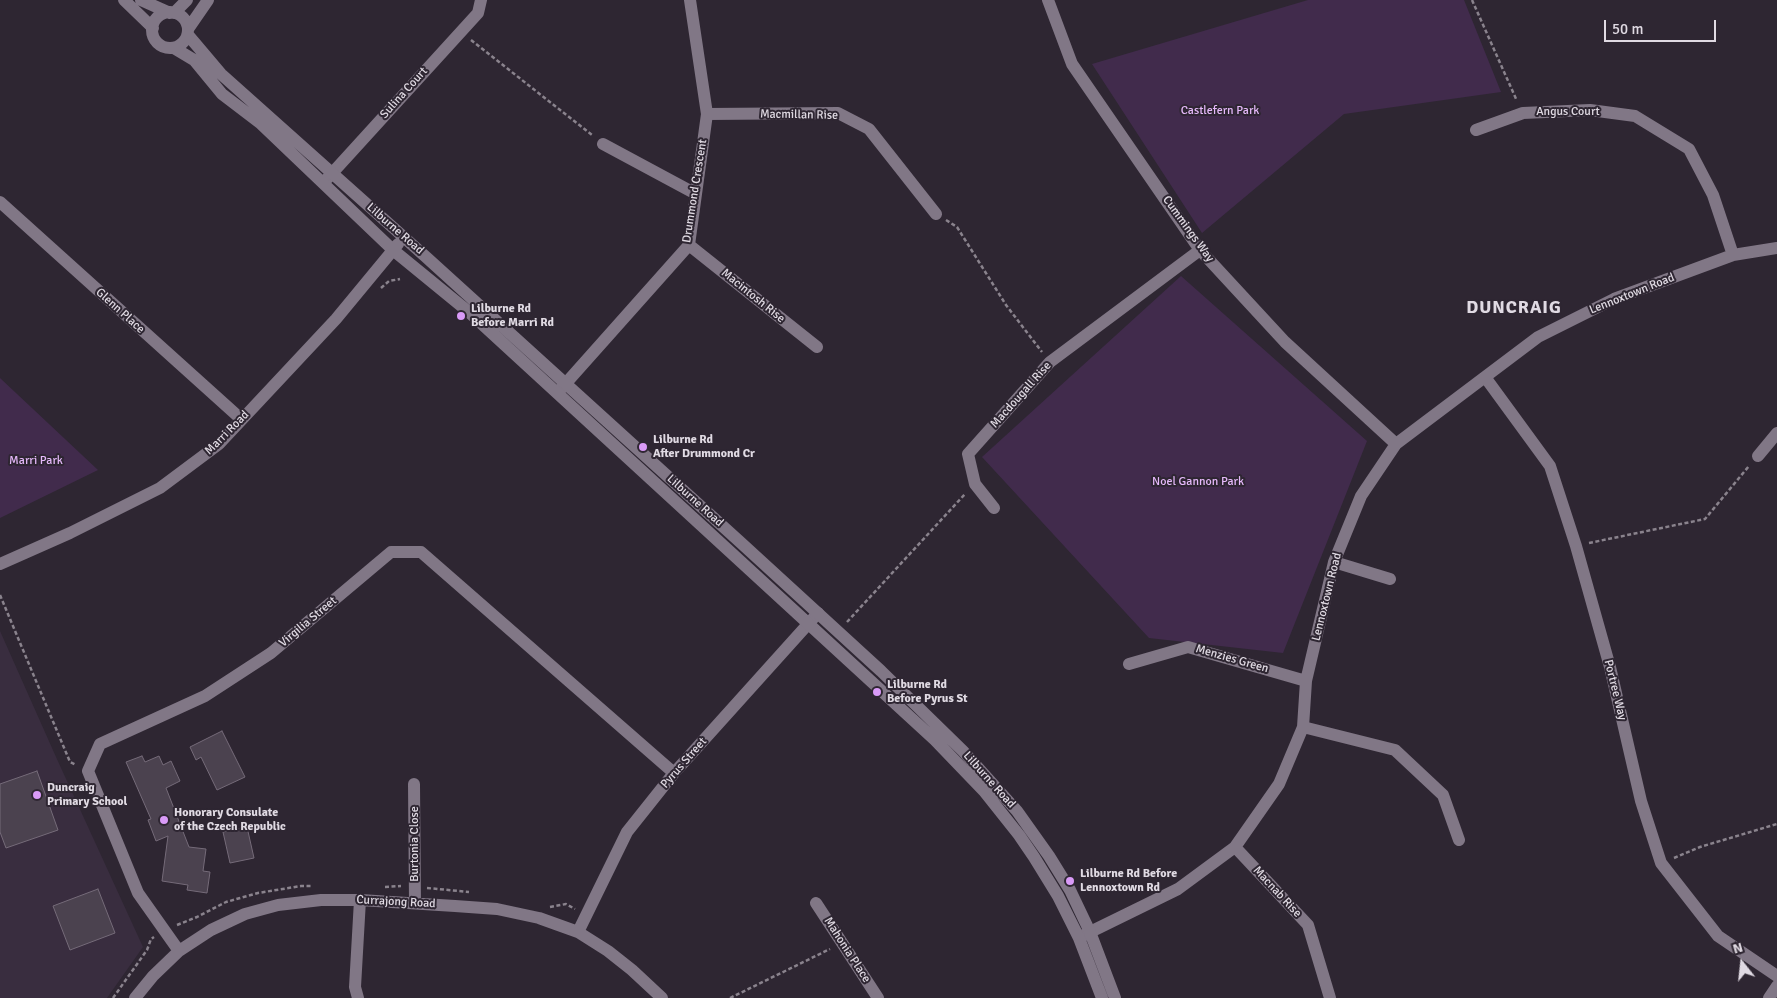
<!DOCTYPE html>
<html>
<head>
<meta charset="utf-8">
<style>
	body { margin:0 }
	#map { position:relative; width:1777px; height:998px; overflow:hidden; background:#2e2632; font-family:Signika,sans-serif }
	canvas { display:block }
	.north { position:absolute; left:1717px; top:938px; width:50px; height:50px; -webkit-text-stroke:4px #2e2632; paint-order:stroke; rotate:344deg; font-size:14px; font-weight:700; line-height:20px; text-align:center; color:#e0dae3 }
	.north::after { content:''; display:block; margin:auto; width:18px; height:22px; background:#e0dae3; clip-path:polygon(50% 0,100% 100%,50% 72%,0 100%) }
	.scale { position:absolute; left:1604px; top:20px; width:112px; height:22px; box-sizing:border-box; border:2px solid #e0dae3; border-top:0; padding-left:6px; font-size:15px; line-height:18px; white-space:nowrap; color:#e0dae3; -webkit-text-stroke:4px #2e2632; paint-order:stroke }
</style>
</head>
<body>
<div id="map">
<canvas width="1777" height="998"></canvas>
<div class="north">N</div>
<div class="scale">50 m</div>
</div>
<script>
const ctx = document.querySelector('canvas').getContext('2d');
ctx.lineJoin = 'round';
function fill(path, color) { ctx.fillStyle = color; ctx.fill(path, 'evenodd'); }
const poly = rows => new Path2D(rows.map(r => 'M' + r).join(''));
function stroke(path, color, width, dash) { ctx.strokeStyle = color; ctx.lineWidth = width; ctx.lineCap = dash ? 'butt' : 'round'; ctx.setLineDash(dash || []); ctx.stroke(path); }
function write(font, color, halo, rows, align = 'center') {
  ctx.font = font + ' Signika,sans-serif'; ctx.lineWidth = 4; ctx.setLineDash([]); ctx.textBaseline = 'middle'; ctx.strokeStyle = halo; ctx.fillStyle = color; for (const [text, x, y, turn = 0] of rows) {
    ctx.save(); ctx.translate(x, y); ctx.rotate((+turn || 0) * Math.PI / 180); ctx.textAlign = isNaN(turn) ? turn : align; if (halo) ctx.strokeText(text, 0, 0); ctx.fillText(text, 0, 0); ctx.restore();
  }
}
fill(poly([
	[0,631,56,757,143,947,107,998,0,998]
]), '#392d3f');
fill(poly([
	[1308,0,1464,0,1501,92,1344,114,1202,233,1092,64],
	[1181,276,1367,441,1283,653,1149,638,982,457],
	[0,378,98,470,0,518]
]), '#412b4c');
const building = poly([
	[222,731,245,777,217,790,201,757,196,760,190,747,222,731],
	[142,756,145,762,159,756,163,765,171,761,180,781,166,788,189,847,206,849,203,871,210,872,207,893,187,890,188,885,162,881,168,836,156,841,148,820,151,819,126,762,142,756],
	[37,771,58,830,6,848,0,832,0,784,37,771],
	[247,827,254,858,230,863,223,832,247,827],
	[98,889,115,933,70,950,53,906,98,889]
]);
fill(building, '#4b424f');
stroke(building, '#756b79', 1);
stroke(poly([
	[1472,0,1517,101],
	[471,40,592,135],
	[946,220,957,227,1006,305,1042,352],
	[381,288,389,281,400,279],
	[1589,543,1705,519,1749,466],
	[0,595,70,762,76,765],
	[847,622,965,494],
	[1674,858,1700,847,1777,824],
	[385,887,401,886],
	[427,888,469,892],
	[550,907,566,904,575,909],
	[177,925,197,917,226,902,258,893,301,886,312,886],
	[113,998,147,950,151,939,154,937],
	[730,998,830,949]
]), '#8a838d', 2.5, [4, 2.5]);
stroke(poly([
	[1048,0,1072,64,1200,250,1285,342,1396,444],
	[707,114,838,113,869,129,936,214],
	[1476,130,1523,113,1590,110,1635,116,1689,149,1713,195,1733,255],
	[603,144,696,194],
	[325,181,478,13,481,0],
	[0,202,241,419],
	[689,245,817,347],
	[1485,377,1550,466,1576,546,1610,667,1641,801,1661,863,1718,936,1777,976],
	[559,391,689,245,707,114,690,0],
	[1758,456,1777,433],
	[994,508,975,484,968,454,1050,362,1200,250],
	[1334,562,1390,579],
	[1129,664,1188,647,1306,681],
	[1303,727,1395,750,1443,795,1459,840],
	[414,784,415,903],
	[1235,847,1308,925,1330,998],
	[816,903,878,998],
	[578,932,627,832,674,773,818,613],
	[1080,937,1178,889,1235,847,1279,784,1303,727,1306,681,1334,562,1361,496,1396,444,1538,337,1614,299,1733,255,1777,248],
	[179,951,138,893,88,771,100,744,205,696,271,653,391,552,421,552,674,773],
	[135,998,153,976,179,951,211,930,245,914,278,905,321,900,360,900,455,906,497,909,539,918,578,932,608,951,632,970,662,998],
	[358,998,355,987,360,900],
	[1769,998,1777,986]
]), '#817786', 12);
stroke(poly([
	[124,0,153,28],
	[141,0,170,13],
	'152 30a18 18 0 1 1 36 0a18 18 0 1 1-36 0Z',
	[174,13,187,0],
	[188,29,208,0],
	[188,35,221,74,426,257,739,541,881,671,963,751,1017,811,1049,856,1070,890,1090,932,1115,998],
	[174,48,194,60,222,94,260,123,393,250,470,313,935,740,984,791,1019,835,1034,857,1058,896,1079,938,1102,998],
	[0,564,70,533,160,488,219,444,336,319,398,244]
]), '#817786', 12);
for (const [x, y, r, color] of [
	[461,316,5,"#d99af7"],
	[643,447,5,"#d99af7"],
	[877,692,5,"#d99af7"],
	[37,795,5,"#d99af7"],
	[164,820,5,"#d99af7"],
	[1070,881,5,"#d99af7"]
]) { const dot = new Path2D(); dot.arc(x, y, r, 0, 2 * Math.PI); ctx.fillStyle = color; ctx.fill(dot); stroke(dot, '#2e2632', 2); }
write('12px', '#e0dae3', '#2e2632', [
	["Sulina Court",404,93,-48],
	["Angus Court",1568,112],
	["Macmillan Rise",799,115,1],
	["Drummond Crescent",695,191,-81],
	["Lilburne Road",395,229,41],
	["Cummings Way",1188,229,54],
	["Lennoxtown Road",1632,294,-22],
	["Macintosh Rise",753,296,39],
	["Glenn Place",120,311,42],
	["Macdougall Rise",1021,395,-48],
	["Marri Road",227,433,-45],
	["Lilburne Road",695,501,42],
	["Lennoxtown Road",1327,597,-76],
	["Virgilia Street",308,622,-40],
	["Menzies Green",1232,659,16],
	["Portree Way",1615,690,76],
	["Pyrus Street",684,763,-49],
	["Lilburne Road",989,780,48],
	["Burtonia Close",415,844,-90],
	["Macnab Rise",1277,892,47],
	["Currajong Road",396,902,3],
	["Mahonia Place",847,950,57]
]);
write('12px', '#e6b9fb', '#2e2632', [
	["Castlefern Park",1220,111],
	["Marri Park",36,461],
	["Noel Gannon Park",1198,482]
]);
write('bold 12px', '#e0dae3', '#2e2632', [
	["Lilburne Rd",471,309],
	["Before Marri Rd",471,323],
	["Lilburne Rd",653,440],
	["After Drummond Cr",653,454],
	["Lilburne Rd",887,685],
	["Before Pyrus St",887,699],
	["Duncraig",47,788],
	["Primary School",47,802],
	["Honorary Consulate",174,813],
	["of the Czech Republic",174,827],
	["Lilburne Rd Before",1080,874],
	["Lennoxtown Rd",1080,888]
], 'left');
ctx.letterSpacing = '1px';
write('bold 18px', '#e0dae3', '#2e2632', [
	["DUNCRAIG",1514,308]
]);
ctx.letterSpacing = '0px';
</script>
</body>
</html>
